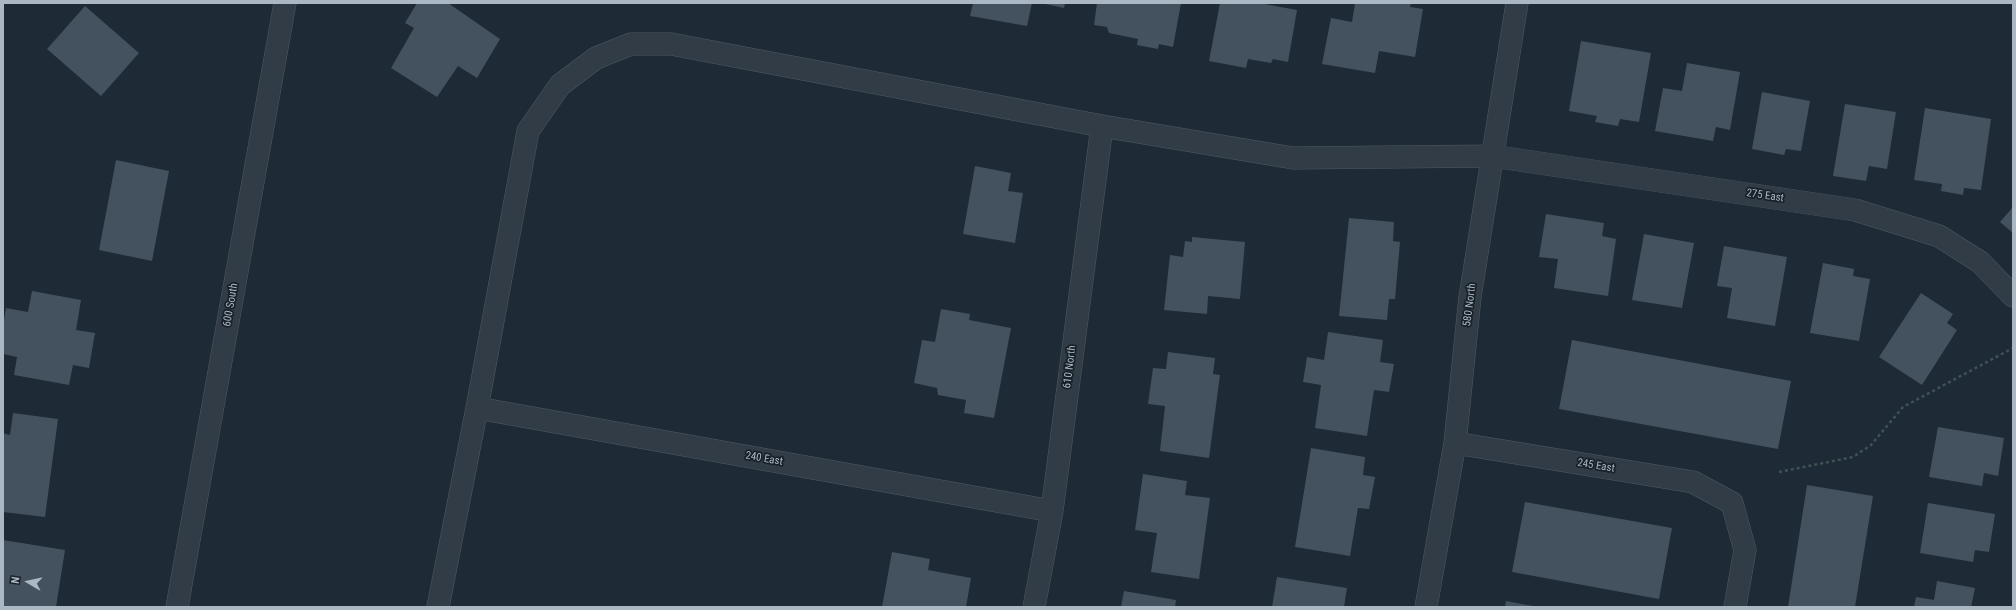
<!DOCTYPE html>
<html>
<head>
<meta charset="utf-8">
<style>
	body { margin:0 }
	#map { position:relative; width:2016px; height:610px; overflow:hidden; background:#1e2a35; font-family:"Roboto Condensed",sans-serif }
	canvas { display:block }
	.frame { position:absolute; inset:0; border:4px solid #abb7c3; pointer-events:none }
	.north { position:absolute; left:8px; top:562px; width:40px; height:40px; -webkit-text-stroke:3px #18212a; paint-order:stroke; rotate:279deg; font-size:11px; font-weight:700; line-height:16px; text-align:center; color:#abb7c3 }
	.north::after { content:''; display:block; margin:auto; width:14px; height:18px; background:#abb7c3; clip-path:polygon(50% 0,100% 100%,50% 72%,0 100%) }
</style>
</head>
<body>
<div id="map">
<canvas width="2016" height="610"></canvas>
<div class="frame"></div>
<div class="north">N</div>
</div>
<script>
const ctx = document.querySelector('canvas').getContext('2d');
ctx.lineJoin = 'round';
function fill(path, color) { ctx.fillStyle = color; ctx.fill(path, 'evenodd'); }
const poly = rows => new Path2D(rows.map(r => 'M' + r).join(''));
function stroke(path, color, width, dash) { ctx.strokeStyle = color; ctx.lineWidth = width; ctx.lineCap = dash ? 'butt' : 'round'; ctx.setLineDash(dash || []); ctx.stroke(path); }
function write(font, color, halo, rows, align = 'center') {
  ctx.font = font + ' "Roboto Condensed",sans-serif'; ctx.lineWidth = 3.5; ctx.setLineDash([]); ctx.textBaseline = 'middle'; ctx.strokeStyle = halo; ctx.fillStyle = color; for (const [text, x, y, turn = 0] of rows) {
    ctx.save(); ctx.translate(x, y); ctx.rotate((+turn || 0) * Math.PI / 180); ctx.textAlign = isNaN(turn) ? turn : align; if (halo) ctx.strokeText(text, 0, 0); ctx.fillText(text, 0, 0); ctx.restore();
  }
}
fill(poly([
	[417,3,448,3,500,39,477,78,458,66,437,97,391,68,414,28,405,23],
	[973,3,1032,3,1027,26,970,16],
	[1041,3,1065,3,1064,8],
	[1097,3,1181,3,1173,47,1159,44,1158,49,1137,45,1138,39,1109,33,1107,27,1094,25],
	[1220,3,1259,3,1297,10,1288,62,1273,59,1271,63,1248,59,1246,68,1209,61],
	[1355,3,1411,3,1410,7,1423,9,1415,57,1379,51,1375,73,1322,64,1331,18,1352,22],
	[85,6,139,53,101,96,47,49],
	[1581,41,1651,53,1639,122,1620,119,1618,126,1595,122,1597,116,1569,111],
	[1687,63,1740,72,1730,130,1716,127,1713,141,1655,131,1663,88,1682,91],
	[1762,92,1810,101,1801,151,1786,149,1784,155,1752,149],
	[1845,104,1896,112,1887,169,1869,166,1866,181,1833,176],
	[1925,108,1991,119,1981,190,1964,188,1963,195,1941,191,1942,184,1914,180],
	[116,160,169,171,152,261,99,250],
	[975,166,1011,173,1008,191,1023,193,1015,243,963,234],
	[2013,207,2013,233,2000,222],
	[1546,214,1604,223,1602,236,1616,239,1608,296,1554,288,1558,259,1539,257],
	[1349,218,1394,222,1393,241,1400,242,1395,299,1389,299,1387,320,1339,316],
	[1644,234,1694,243,1682,308,1632,300],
	[1192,237,1245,242,1240,299,1208,296,1207,314,1164,310,1170,255,1183,257,1185,241,1192,242],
	[1724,246,1787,257,1775,326,1727,318,1732,288,1717,286],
	[1823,263,1854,269,1853,276,1870,279,1859,341,1810,333],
	[32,291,81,300,76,330,95,333,89,368,73,365,69,385,14,375,17,357,3,354,3,326,6,308,28,312],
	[1921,293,1953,314,1947,323,1957,330,1922,385,1879,357],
	[941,309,970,314,969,320,1011,328,994,418,964,413,966,400,938,395,937,388,914,383,922,340,935,342],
	[1328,332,1383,340,1380,362,1394,364,1389,392,1374,390,1367,436,1315,428,1321,385,1303,382,1307,357,1324,360],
	[1572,340,1791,381,1778,449,1559,409],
	[1168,352,1215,358,1213,374,1220,375,1209,458,1160,451,1165,406,1148,404,1153,368,1166,369],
	[13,413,58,419,45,517,3,512,3,433,10,435],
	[1938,427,2004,438,1998,476,1984,473,1982,486,1929,477],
	[1311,448,1365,457,1363,475,1375,477,1369,509,1358,508,1350,556,1295,547],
	[1143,474,1187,481,1185,495,1210,498,1199,579,1151,572,1157,533,1135,530],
	[1807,485,1873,496,1855,607,1788,607],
	[1525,502,1672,528,1659,599,1512,572],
	[1928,503,1995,514,1989,552,1975,550,1973,562,1920,553],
	[3,540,65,550,56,607,3,607],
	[892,552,930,559,928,570,971,578,966,607,882,607],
	[1277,577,1347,588,1344,607,1272,607],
	[1937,581,1975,588,1971,607,1914,607,1916,597,1934,600],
	[1124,591,1176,600,1175,607,1121,607],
	[1506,601,1533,606,1533,607,1505,607]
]), '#44525f');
const minor = poly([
	[477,408,1052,511],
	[1455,443,1693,482,1732,503,1745,550,1735,607],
	[438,607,477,408,528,131,560,85,596,58,631,44,671,44,1102,126,1293,158,1492,156,1855,210,1939,236,1980,262,2013,296],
	[1034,607,1052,511,1102,126],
	[1426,607,1455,443,1470,297,1517,3]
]);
const tertiary = poly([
	[177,607,285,3]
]);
stroke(minor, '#4f5a64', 23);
stroke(tertiary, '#4f5a64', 23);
stroke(poly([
	[1779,472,1853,457,1871,445,1903,407,2013,348]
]), '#3e5354', 2.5, [3, 3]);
stroke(minor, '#323c46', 22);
stroke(tertiary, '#323c46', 22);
write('11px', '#abb7c3', '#18212a', [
	["275 East",1765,196,8],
	["600 South",231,305,-80],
	["580 North",1470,305,-83],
	["610 North",1070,367,-83],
	["240 East",764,459,10],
	["245 East",1596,466,9]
]);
</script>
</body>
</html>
